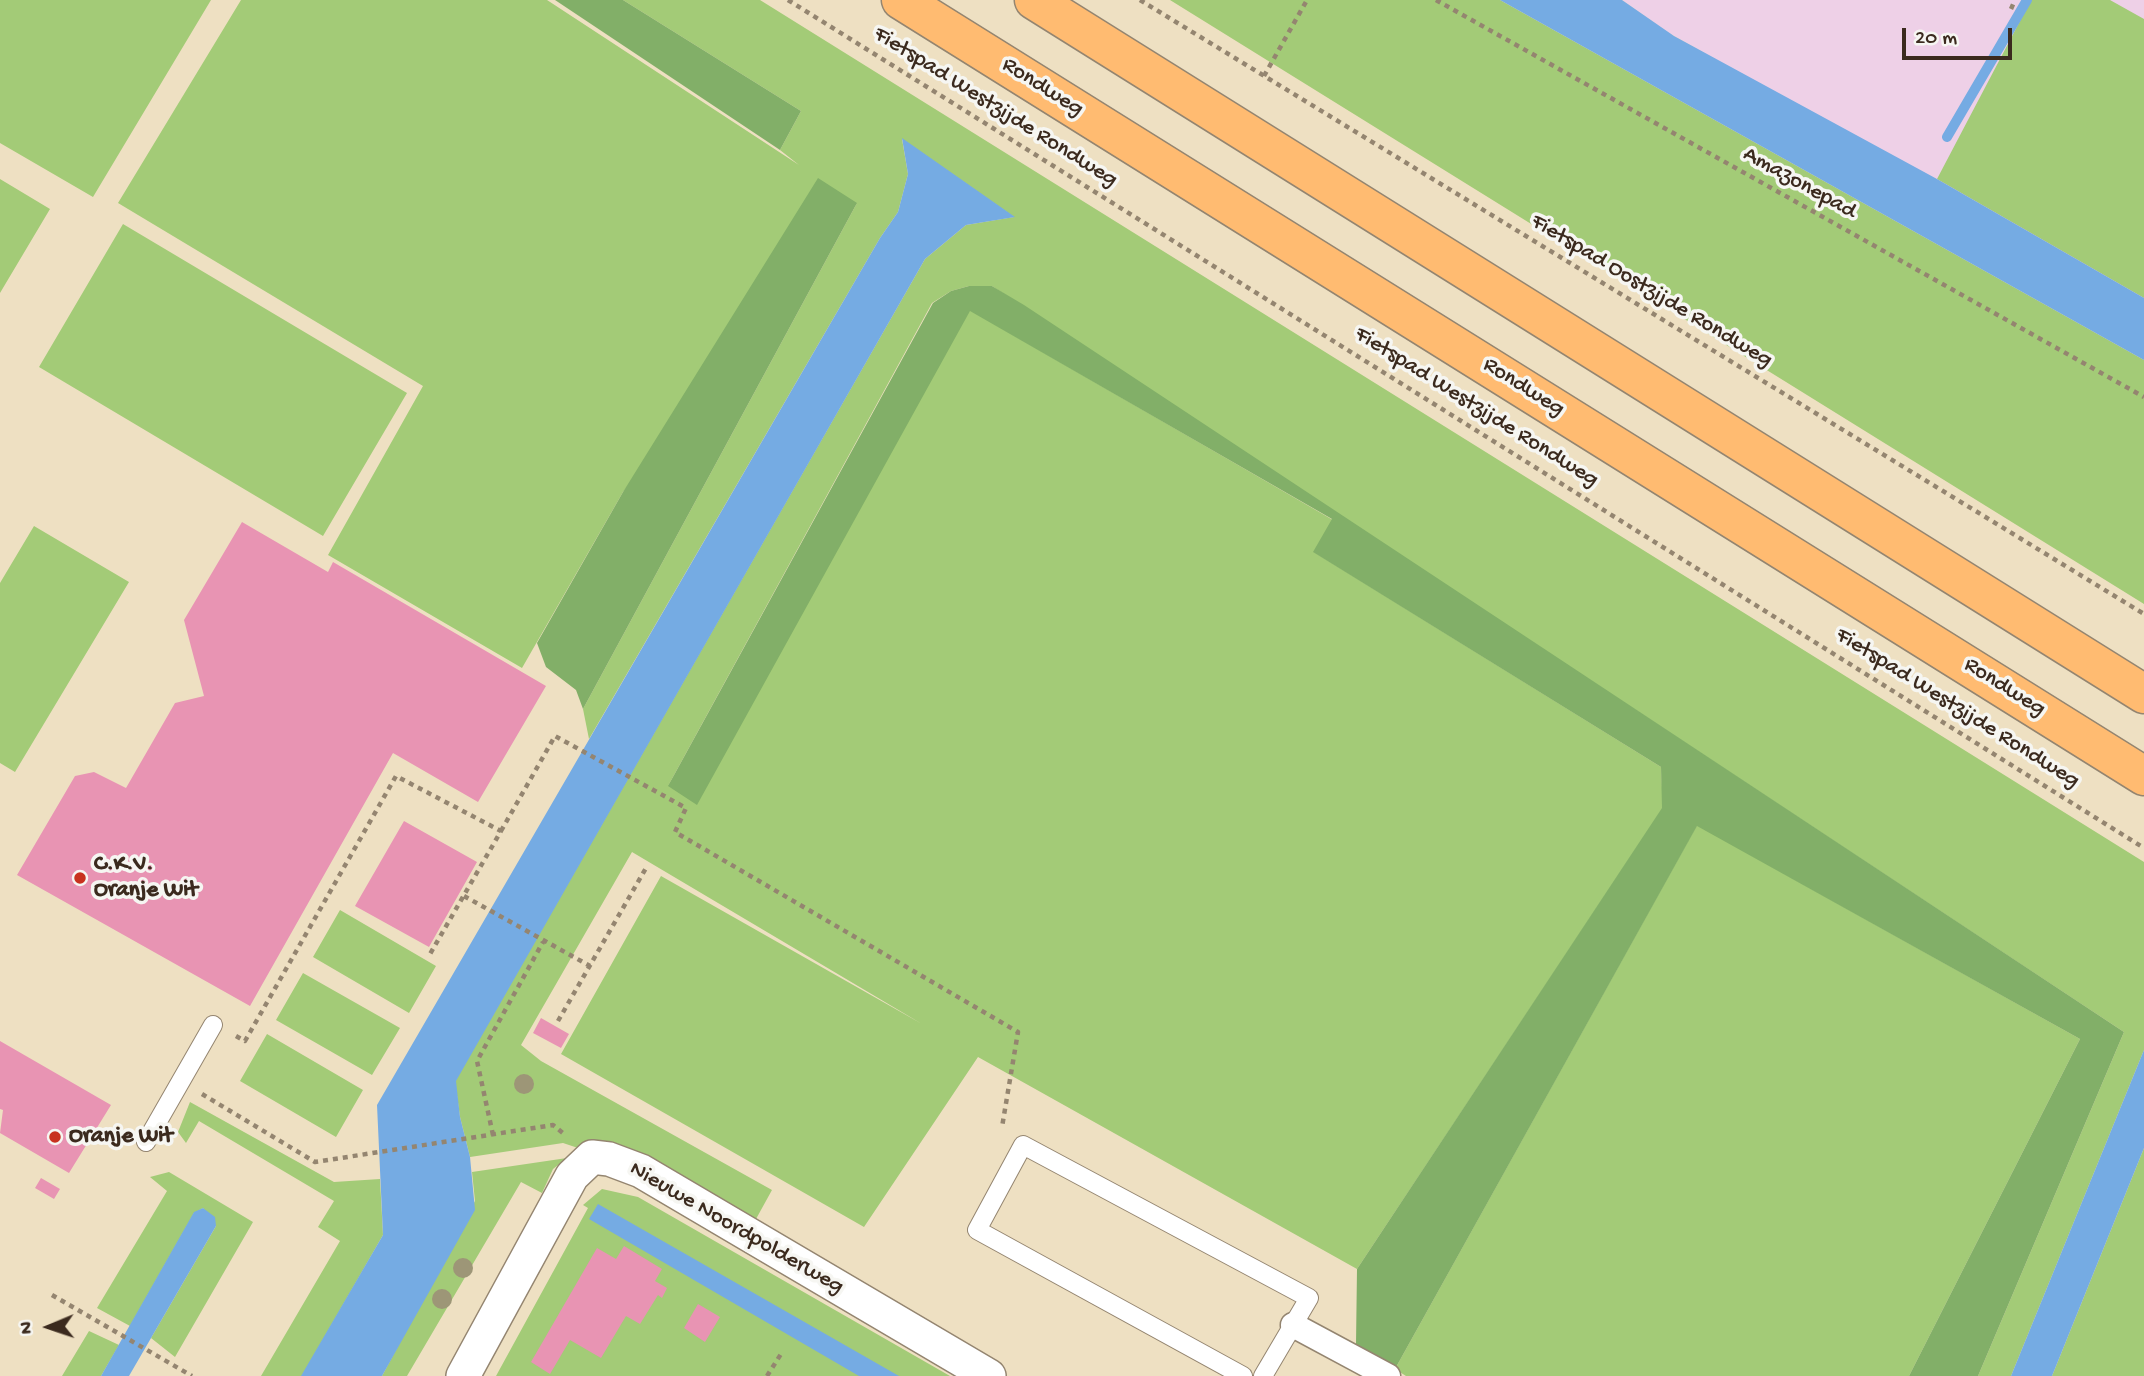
<!DOCTYPE html>
<html>
<head>
<meta charset="utf-8">
<style>
	body { margin:0 }
	#map { position:relative; width:2144px; height:1376px; overflow:hidden; background:#eee0c2; font-family:"Gochi Hand",sans-serif }
	canvas { display:block }
	.north { position:absolute; left:14px; top:1292px; width:70px; height:70px; -webkit-text-stroke:5px #f6f6f2; paint-order:stroke; rotate:268deg; font-size:19px; font-weight:700; line-height:28px; text-align:center; color:#3b2a1e }
	.north::after { content:''; display:block; margin:auto; width:24px; height:32px; background:#3b2a1e; clip-path:polygon(50% 0,100% 100%,50% 72%,0 100%) }
	.scale { position:absolute; left:1902px; top:28px; width:110px; height:32px; box-sizing:border-box; border:4px solid #3b2a1e; border-top:0; padding-left:9px; font-size:21px; line-height:24px; white-space:nowrap; color:#3b2a1e; -webkit-text-stroke:5px #f6f6f2; paint-order:stroke }
</style>
</head>
<body>
<div id="map">
<canvas width="2144" height="1376"></canvas>
<div class="north">N</div>
<div class="scale">20 m</div>
</div>
<script>
const ctx = document.querySelector('canvas').getContext('2d');
ctx.lineJoin = 'round';
function fill(path, color) { ctx.fillStyle = color; ctx.fill(path, 'evenodd'); }
const poly = rows => new Path2D(rows.map(r => 'M' + r).join(''));
function stroke(path, color, width, dash) { ctx.strokeStyle = color; ctx.lineWidth = width; ctx.lineCap = dash ? 'butt' : 'round'; ctx.setLineDash(dash || []); ctx.stroke(path); }
function write(font, color, halo, rows, align = 'center') {
  ctx.font = font + ' "Gochi Hand",sans-serif'; ctx.lineWidth = 7; ctx.setLineDash([]); ctx.textBaseline = 'middle'; ctx.strokeStyle = halo; ctx.fillStyle = color; for (const [text, x, y, turn = 0] of rows) {
    ctx.save(); ctx.translate(x, y); ctx.rotate((+turn || 0) * Math.PI / 180); ctx.textAlign = isNaN(turn) ? turn : align; if (halo) ctx.strokeText(text, 0, 0); ctx.fillText(text, 0, 0); ctx.restore();
  }
}
fill(poly([
	[1622,0,2144,0,2144,300,1669,33]
]), '#eed0e7');
fill(poly([
	[0,0,211,0,93,197,0,143],
	[241,0,547,0,799,165,780,150,801,111,623,0,760,0,2144,862,2144,1050,2011,1376,1978,1376,2124,1032,992,286,969,286,951,291,932,303,668,786,970,310,1333,520,1314,552,1661,767,1663,808,1357,1269,978,1057,864,1227,561,1054,661,876,922,1024,632,852,521,1045,541,1061,772,1190,756,1219,625,1147,598,1142,581,1149,563,1143,470,1157,460,1117,455,1081,925,259,966,225,1014,217,902,139,908,174,898,212,880,238,589,739,583,709,857,203,623,492,522,668,328,555,423,386,118,203],
	[1170,0,1500,0,2144,360,2144,604],
	[2031,0,2110,0,2144,19,2144,298,1937,179],
	[0,179,50,209,0,293],
	[123,224,407,393,323,536,39,367],
	[34,526,129,582,15,772,0,763,0,583],
	[1697,825,2080,1039,1909,1376,1406,1376,1395,1369],
	[340,910,436,966,409,1013,313,957],
	[303,973,400,1028,372,1075,276,1020],
	[267,1034,363,1090,336,1137,240,1081],
	[190,1102,334,1182,380,1179,383,1235,302,1376,261,1376,340,1241,318,1227,334,1201,199,1121,186,1143,178,1132],
	[2144,1148,2144,1376,2052,1376],
	[567,1158,553,1169,542,1193,521,1182,407,1376,382,1376,475,1201,472,1172],
	[169,1172,253,1222,175,1357,151,1338,216,1226,203,1208,194,1213,130,1326,97,1308,167,1191,150,1177],
	[602,1189,638,1197,950,1376,496,1376,588,1208,583,1205],
	[89,1331,119,1345,101,1376,62,1376]
]), '#a3cb77');
fill(poly([
	[555,0,623,0,801,111,780,150],
	[818,178,857,203,583,709,576,690,546,667,537,643,623,492],
	[969,286,992,286,1024,305,2124,1032,1978,1376,1909,1376,2080,1039,1697,826,1395,1369,1356,1344,1357,1269,1662,808,1661,767,1313,552,1332,519,970,311,697,805,668,786,933,303,951,291]
]), '#82af68');
fill(poly([
	[1500,0,1622,0,1674,36,1937,179,2144,298,2144,360],
	[902,138,1015,217,966,225,925,259,456,1081,460,1117,470,1157,475,1210,382,1376,301,1376,383,1235,377,1105,880,238,898,212,908,174],
	[2144,1050,2144,1148,2052,1376,2011,1376],
	[598,1204,899,1376,859,1376,589,1219],
	[203,1208,215,1217,216,1226,129,1376,101,1376,194,1212]
]), '#75abe3');
stroke(poly([
	[1947,137,2027,0]
]), '#75abe3', 10);
fill(poly([
	[242,522,328,572,333,562,546,686,478,802,393,753,250,1006,17,875,75,776,94,772,126,788,175,703,204,696,184,620],
	[404,821,477,862,429,947,355,906],
	[541,1018,569,1034,561,1048,533,1033],
	[0,1041,111,1105,69,1173,0,1133,3,1110,0,1109],
	[41,1178,60,1189,54,1199,35,1188],
	[624,1246,662,1269,655,1281,667,1288,662,1298,658,1295,640,1324,626,1316,601,1358,570,1340,550,1374,531,1362,597,1248,616,1259],
	[698,1304,720,1317,705,1342,684,1328]
]), '#e894b3');
const service = poly([
	[146,1142,213,1025],
	[1243,1376,977,1230,1023,1145,1309,1298,1263,1376]
]);
const pedestrian = poly([
	[1293,1325,1388,1376]
]);
const minor = poly([
	[463,1376,572,1176,592,1157,609,1159,641,1171,989,1376]
]);
const trunk = poly([
	[901,0,2144,776],
	[1034,0,2144,694]
]);
stroke(service, '#948570', 20);
stroke(pedestrian, '#948570', 27);
stroke(minor, '#948570', 36);
stroke(trunk, '#948570', 41);
stroke(poly([
	[788,0,2144,848],
	[1140,0,2144,614],
	[1436,0,2144,397],
	[2011,9,2015,0],
	[1264,76,1307,0],
	[501,831,555,736,686,808,675,832,1018,1032,1002,1127],
	[464,896,590,966],
	[558,1021,646,868],
	[236,1036,245,1041,396,776,501,831,430,954],
	[202,1094,315,1162,553,1125,564,1134],
	[493,1135,477,1061,543,942],
	[52,1295,192,1376],
	[767,1376,781,1354]
]), '#948570', 4.5, [5, 5]);
stroke(service, '#fff', 18);
stroke(pedestrian, '#fff', 24);
stroke(minor, '#fff', 33);
stroke(trunk, '#ffbb71', 38);
ctx.fillStyle = '#9d9677';
for (const [x, y] of [
	[524,1084],
	[463,1268],
	[442,1299]
]) { ctx.beginPath(); ctx.arc(x, y, 10, 0, 2 * Math.PI); ctx.fill(); }
for (const [x, y, r, color] of [
	[80,878,7,"#c8321e"],
	[55,1137,7,"#c8321e"]
]) { const dot = new Path2D(); dot.arc(x, y, r, 0, 2 * Math.PI); ctx.fillStyle = color; ctx.fill(dot); stroke(dot, '#f6f6f2', 2.5); }
write('23px', '#3b2a1e', '#f6f6f2', [
	["Rondweg",1042,88,32],
	["Fietspad Westzijde Rondweg",995,108,32],
	["Amazonepad",1799,184,29],
	["Fietspad Oostzijde Rondweg",1651,292,31],
	["Rondweg",1523,388,32],
	["Fietspad Westzijde Rondweg",1476,408,32],
	["Rondweg",2004,688,32],
	["Fietspad Westzijde Rondweg",1957,709,32],
	["Nieuwe Noordpolderweg",736,1229,30]
]);
write('bold 23px', '#3b2a1e', '#f6f6f2', [
	["C.K.V.",94,865],
	["Oranje Wit",94,891],
	["Oranje Wit",69,1137]
], 'left');
</script>
</body>
</html>
